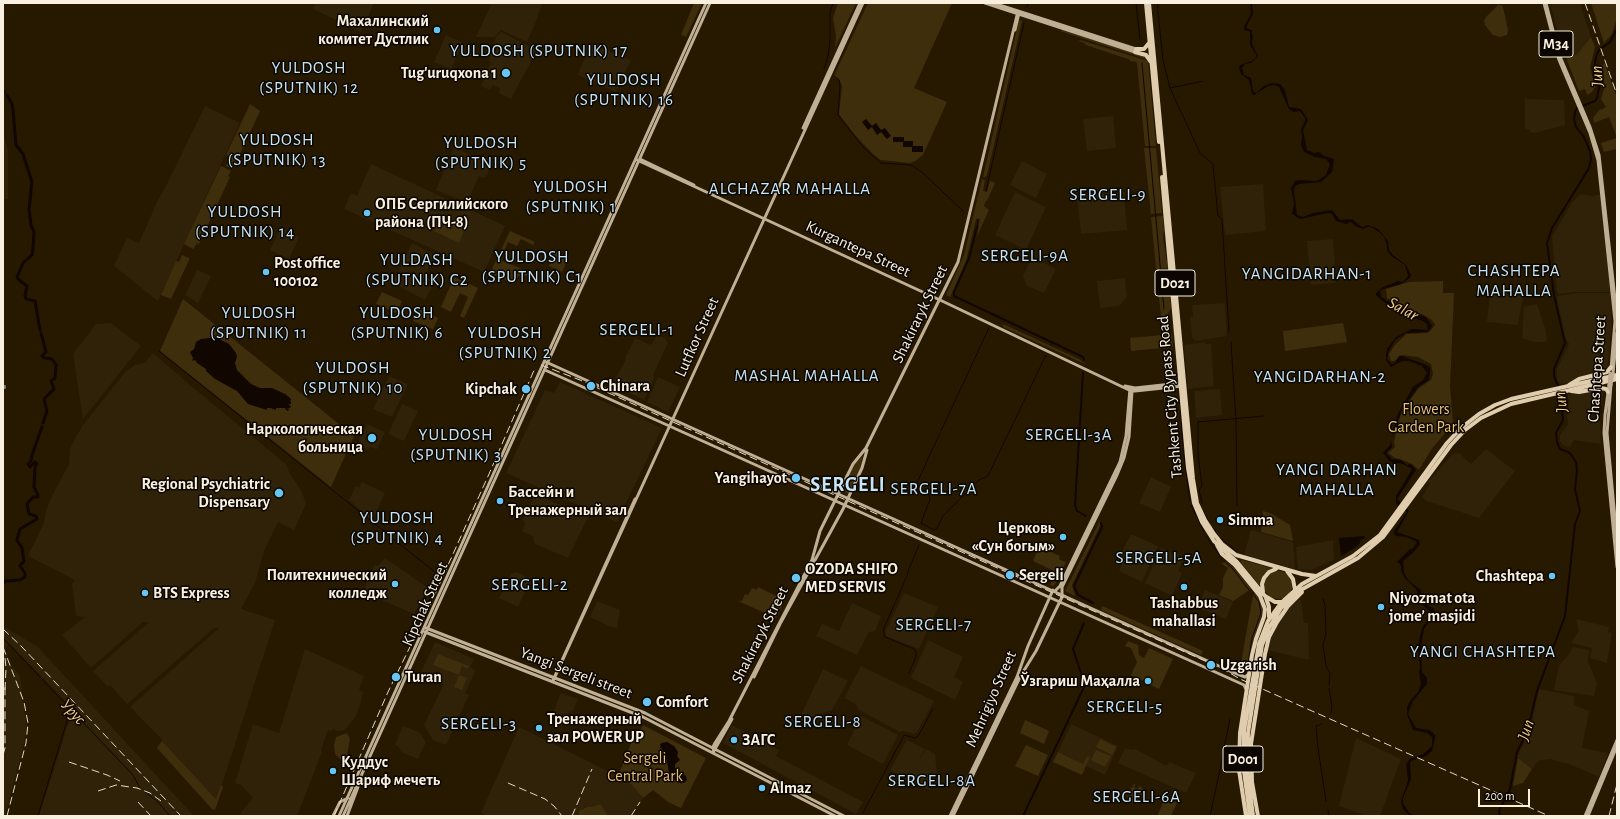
<!DOCTYPE html>
<html>
<head>
<meta charset="utf-8">
<style>
	body { margin:0 }
	#map { position:relative; width:1620px; height:819px; overflow:hidden; background:#271900; font-family:"Alegreya Sans",sans-serif }
	canvas { display:block }
	.frame { position:absolute; inset:0; border:4px solid #faf0e0; pointer-events:none }
	.scale { position:absolute; left:1478px; top:789px; width:52px; height:18px; box-sizing:border-box; border:2px solid #faf0e0; border-top:0; padding-left:5px; font-size:12px; line-height:14px; white-space:nowrap; color:#faf0e0; -webkit-text-stroke:3px #0b0600; paint-order:stroke }
</style>
</head>
<body>
<div id="map">
<canvas width="1620" height="819"></canvas>
<div class="frame"></div>
<div class="scale">200 m</div>
</div>
<script>
const ctx = document.querySelector('canvas').getContext('2d');
ctx.lineJoin = 'round';
function fill(path, color) { ctx.fillStyle = color; ctx.fill(path, 'evenodd'); }
const poly = rows => new Path2D(rows.map(r => 'M' + r).join(''));
function stroke(path, color, width, dash) { ctx.strokeStyle = color; ctx.lineWidth = width; ctx.lineCap = dash ? 'butt' : 'round'; ctx.setLineDash(dash || []); ctx.stroke(path); }
function write(font, color, halo, rows, align = 'center') {
  ctx.font = font + ' "Alegreya Sans",sans-serif'; ctx.lineWidth = 3; ctx.setLineDash([]); ctx.textBaseline = 'middle'; ctx.strokeStyle = halo; ctx.fillStyle = color; for (const [text, x, y, turn = 0] of rows) {
    ctx.save(); ctx.translate(x, y); ctx.rotate((+turn || 0) * Math.PI / 180); ctx.textAlign = isNaN(turn) ? turn : align; if (halo) ctx.strokeText(text, 0, 0); ctx.fillText(text, 0, 0); ctx.restore();
  }
}
fill(poly([
	[316,3,374,3,361,32,313,9],
	[492,3,542,3,535,24,527,42,501,30,495,37,476,37],
	[1550,3,1580,3,1591,37,1578,53,1567,60,1559,37],
	[501,32,537,50,511,99,499,93,500,88,493,85,490,90,481,86,491,62,489,60,496,37],
	[446,35,463,43,451,69,434,62],
	[590,44,631,60,616,92,578,75],
	[1525,99,1564,100,1565,125,1535,133,1530,132,1530,130,1525,129],
	[205,106,240,123,158,301,114,266,127,238,139,243,157,202,166,186],
	[1113,116,1116,148,1087,151,1083,119],
	[3,130,8,151,8,199,3,199],
	[454,147,491,165,485,178,479,176,467,203,436,190],
	[1022,161,1047,174,1036,198,1010,185],
	[371,164,505,226,484,272,386,228,388,224,385,222,384,222,382,226,344,209,351,193,357,196],
	[1263,184,1266,231,1225,235,1220,187],
	[1015,192,1046,207,1026,250,995,235],
	[1124,192,1127,230,1081,234,1077,196],
	[1581,194,1592,196,1601,194,1610,292,1577,292,1559,294,1557,291,1552,237,1572,202],
	[281,228,299,237,289,259,270,250],
	[1333,239,1335,265,1332,267,1335,283,1311,285,1307,241],
	[412,243,435,255,422,281,432,287,425,300,393,283],
	[1032,257,1056,269,1044,293,1027,286,1023,276],
	[197,270,211,276,198,303,185,295],
	[1125,278,1127,297,1119,306,1100,308,1097,281],
	[1577,293,1610,293,1612,326,1607,371,1576,378,1568,383,1561,384,1557,380,1557,369,1569,344,1565,337,1557,296],
	[1490,294,1523,296,1518,325,1487,322],
	[1225,303,1227,336,1195,341,1192,337,1190,317,1193,317,1192,305],
	[1537,304,1546,331,1547,341,1545,342,1534,342,1522,338,1524,307],
	[111,323,141,346,83,419,73,354,96,324],
	[657,335,665,338,668,343,653,375,654,379,644,400,612,385,626,359,625,358,635,338,651,345],
	[1205,342,1206,344,1211,344,1214,386,1188,389,1184,345],
	[153,353,190,385,287,465,289,472,301,490,306,504,294,530,278,522,264,551,255,583,241,609,275,620,217,800,162,741,162,739,130,707,219,628,214,628,127,704,110,685,108,687,93,671,149,622,143,622,91,668,62,635,85,617,76,616,72,584,75,580,28,556,44,523,46,511,51,498,69,464,70,449,74,440,83,425,126,371,135,365,144,363],
	[389,376,408,384,392,417,373,409],
	[658,377,680,387,668,412,647,402],
	[560,382,662,428,617,522,506,473,545,390,554,393],
	[1220,389,1222,415,1196,418,1194,391],
	[1601,389,1604,390,1602,405,1591,404,1591,422,1600,422,1601,444,1574,440,1570,447,1564,446,1560,441,1560,435,1568,424,1567,416,1570,400,1568,399,1567,395],
	[402,404,418,411,404,441,388,434],
	[367,424,385,432,377,449,370,447,368,450,357,445],
	[1486,449,1515,471,1479,518,1427,501,1422,497,1430,484,1428,482,1433,476,1453,454,1459,453,1471,464],
	[1151,477,1171,487,1160,512,1139,503],
	[362,482,385,493,372,521,349,500,356,486,359,488],
	[535,494,588,517,568,558,535,544,533,539,534,537,522,531,525,524,523,520],
	[1251,530,1293,542,1295,569,1244,555],
	[1131,534,1158,546,1142,582,1119,571,1124,558,1120,556],
	[1333,540,1334,560,1311,570,1298,569,1296,547],
	[1161,548,1184,558,1178,571,1182,573,1172,596,1145,583],
	[385,558,428,588,414,614,363,592,375,564,378,566],
	[517,572,531,579,518,607,499,598,511,574],
	[1205,590,1233,602,1226,619,1198,608],
	[904,593,938,607,919,649,886,636,886,630],
	[1299,600,1301,600,1304,623,1308,623,1309,660,1267,650,1272,636,1280,620,1292,605],
	[597,601,620,610,617,628,609,626,590,617],
	[852,603,881,616,875,631,869,632,857,655,816,636,822,624,839,631],
	[1576,619,1609,627,1608,632,1612,633,1607,663,1590,658,1592,648,1571,643,1579,631],
	[3,625,11,631,37,646,194,816,39,816,73,709,9,643,5,650,11,665,20,676,26,723,26,735,9,801,5,816,3,816],
	[928,640,963,657,954,677,963,682,955,700,911,678],
	[435,642,474,659,470,667,476,670,465,693,469,695,446,745,433,740,424,725,444,684,421,672],
	[1573,647,1589,650,1588,662,1597,683,1594,696,1554,690,1559,665,1567,657],
	[305,649,364,676,359,690,363,692,361,702,356,716,345,730,338,731,333,729,332,731,328,730,321,750,322,752,297,816,238,816,253,798,241,785,235,783,253,724,279,733],
	[861,666,934,701,917,732,914,734,903,731,900,732,859,710,855,704,844,698],
	[823,669,848,681,832,710,810,717,805,722,799,719],
	[1539,689,1574,696,1574,705,1589,711,1582,748,1608,753,1599,777,1569,764,1550,759,1538,761,1532,769,1517,757,1530,731],
	[561,693,578,699,573,711,569,712,567,716,570,719,568,725,554,721,553,713],
	[861,716,898,735,883,764,847,745],
	[1071,724,1118,746,1105,775,1058,752],
	[732,725,779,750,776,756,863,802,856,814,723,743],
	[403,726,419,732,426,742,418,759,401,752,399,747,395,745],
	[519,727,618,776,619,774,624,777,635,787,643,799,631,816,608,816,601,804,590,807,588,806,579,811,579,816,487,816,481,813],
	[1356,738,1401,759,1380,816,1367,816,1339,806],
	[907,740,925,749,918,762,926,749,935,754,937,775,929,790,890,770],
	[1125,748,1131,750,1135,749,1167,766,1169,762,1196,773,1186,793,1118,763]
]), '#2f2208');
fill(poly([
	[694,3,702,3,686,37,681,35],
	[838,3,856,3,835,48,836,36,833,18],
	[868,3,952,3,914,88,947,102,923,155,915,161,910,163,881,160,874,155,854,134,839,114,842,86,839,79,834,76],
	[1591,3,1616,3,1617,18,1612,34,1604,43],
	[1498,5,1501,5,1503,7,1508,30,1507,35,1500,37,1493,35,1485,25,1484,21,1486,17],
	[1019,20,1022,21,987,175,985,177,983,177],
	[1062,30,1144,56,1149,60,1060,31],
	[1591,37,1595,47,1590,67,1595,87,1592,92,1587,95,1585,89,1579,91,1567,60,1578,53],
	[1080,40,1148,61,1156,146,1145,146,1137,63,1134,61,1132,62,1128,59,1086,45,1084,43,1079,41],
	[1605,64,1617,98,1617,149,1604,152,1601,143,1617,138,1609,117,1594,123,1593,118,1600,109,1601,110,1606,107,1601,99,1604,89,1604,78,1600,66],
	[250,104,260,111,233,169,226,166,230,157,226,155],
	[1144,148,1156,148,1162,213,1151,214],
	[221,166,231,171,228,176,230,177,199,244,197,243,193,249,184,244],
	[982,179,985,180,983,191,987,192,990,181,995,183,988,199,985,202,984,206,989,210,977,236,980,219,976,219,966,261,950,297,946,295,964,255],
	[1163,216,1164,231,1163,238,1168,268,1156,269,1151,217],
	[440,217,465,228,459,243,434,231],
	[510,231,535,242,533,245,521,239,517,246,508,242,500,260,537,275,538,277,537,279,521,274,512,283,490,273],
	[555,251,569,257,562,272,549,266],
	[182,255,189,258,189,260,171,299,161,295,176,261,179,262],
	[1156,271,1169,271,1171,308,1167,316,1161,316],
	[454,277,478,288,464,318,460,316,468,297,460,293,451,312,441,307],
	[1443,281,1443,293,1454,293,1450,386,1453,423,1431,450,1419,470,1412,464,1400,459,1395,458,1388,453,1395,447,1394,442,1401,413,1418,389,1431,380,1433,374,1431,364,1418,357,1401,355,1394,361,1391,361,1389,354,1395,345,1406,334,1428,333,1435,325,1432,320,1422,314,1407,311,1387,298,1386,289,1409,282],
	[382,292,402,301,397,313,376,304],
	[183,299,354,436,331,487,160,351],
	[418,309,438,318,433,329,413,321],
	[1343,323,1347,342,1285,351,1283,331],
	[1003,324,1079,359,1087,365,1003,327],
	[1172,334,1173,347,1131,351,1130,338],
	[624,379,640,387,636,395,620,387],
	[863,455,861,467,848,494,841,491,855,464],
	[1263,511,1272,514,1290,525,1293,541,1261,532],
	[1100,521,1100,526,1072,585,1075,596,1065,591],
	[1038,549,1045,553,1046,550,1060,556,1059,559,1065,562,1067,560,1054,586,1050,585,1056,572,1033,561],
	[1242,560,1272,568,1263,575,1260,586,1240,562],
	[1225,561,1234,568,1251,589,1233,601,1219,595,1223,587,1223,578,1228,568,1222,564],
	'1264 585a14 14 0 1 1 28 0a14 14 0 1 1-28 0Z',
	[758,587,780,598,772,613,773,614,779,602,783,604,776,618,738,601,742,601,745,594,748,595,752,588,757,590],
	[1255,593,1261,603,1263,610,1249,665,1241,663,1253,595],
	[1102,606,1203,651,1202,654,1201,655,1101,610],
	[1128,641,1138,645,1139,655,1144,658,1149,648,1173,659,1159,689,1131,675,1137,662,1131,648,1125,646],
	[438,654,469,666,468,669,462,666,459,675,467,678,462,690,454,687,459,675,433,665],
	[1025,720,1049,731,1044,744,1020,733],
	[643,725,706,758,681,808,668,802,653,790,643,798,633,786,619,774,635,733,638,734],
	[667,742,678,752,677,756,679,760,675,764,675,768,678,772,686,776,681,784,669,772,666,755,660,748,660,745],
	[347,733,350,739,348,750,347,755,341,760,335,754,334,745,336,737],
	[1100,739,1116,747,1112,755,1096,747],
	[162,741,216,799,221,785,223,787,215,810,212,809,157,748],
	[1026,745,1048,755,1038,776,1015,766],
	[1096,750,1111,756,1105,767,1091,760],
	[1058,752,1083,764,1087,756,1090,757,1082,775,1053,762],
	[1518,758,1532,769,1523,783,1513,786],
	[1134,784,1135,784,1134,788,1137,789,1140,786,1144,790,1137,805,1136,803,1129,802,1129,798,1127,797,1128,795,1130,796,1131,794,1129,792],
	[1166,798,1177,803,1171,816,1160,816,1158,814,1163,803,1166,800],
	[601,804,608,816,579,816,579,811,589,806,590,807]
]), '#3f2e0c');
fill(poly([
	[1253,35,1252,44,1258,56,1251,63,1245,64,1242,68,1244,75,1251,78,1253,91,1256,93,1264,86,1271,83,1280,84,1285,90,1289,107,1301,109,1306,117,1308,120,1303,130,1307,150,1314,153,1319,152,1324,156,1334,159,1332,172,1321,182,1299,184,1295,186,1294,191,1297,215,1303,217,1313,213,1332,210,1340,220,1352,219,1362,227,1368,225,1378,229,1388,241,1389,250,1393,255,1406,265,1411,275,1410,278,1401,284,1383,289,1380,291,1381,297,1411,315,1420,315,1426,317,1432,326,1430,330,1427,332,1406,333,1395,340,1389,351,1387,359,1392,364,1395,363,1399,356,1402,356,1424,364,1430,367,1430,372,1429,380,1418,387,1402,410,1391,440,1392,447,1386,453,1392,459,1401,460,1407,465,1411,464,1416,470,1397,499,1409,511,1397,532,1419,540,1420,544,1418,547,1413,553,1403,561,1404,573,1409,581,1421,590,1423,603,1433,608,1435,611,1435,614,1424,629,1421,646,1422,672,1427,678,1427,684,1413,701,1408,714,1416,728,1430,730,1435,735,1435,739,1432,751,1426,756,1411,761,1410,763,1411,779,1403,798,1403,803,1409,813,1415,816,1410,816,1403,809,1401,801,1408,780,1406,764,1410,759,1423,754,1430,748,1432,746,1432,737,1427,733,1413,730,1407,714,1407,707,1410,701,1418,692,1421,684,1419,672,1420,668,1418,649,1420,636,1423,626,1432,616,1433,613,1423,606,1416,589,1404,577,1401,570,1401,566,1399,563,1397,562,1410,549,1412,549,1417,542,1406,537,1396,536,1394,534,1394,531,1407,512,1396,504,1396,496,1412,469,1403,464,1390,462,1383,453,1390,445,1396,419,1400,410,1413,387,1423,380,1427,373,1422,366,1409,361,1402,361,1391,367,1386,360,1386,355,1387,349,1396,337,1412,329,1428,330,1427,324,1421,320,1403,316,1395,308,1384,302,1376,295,1376,293,1383,287,1398,281,1403,282,1408,276,1405,265,1391,256,1387,250,1387,245,1384,237,1379,232,1371,227,1367,227,1363,229,1355,226,1351,222,1346,224,1336,221,1332,214,1328,213,1300,219,1292,214,1294,203,1291,188,1295,181,1299,180,1317,181,1326,175,1330,164,1326,159,1315,157,1304,152,1301,145,1302,137,1301,129,1305,121,1305,118,1300,111,1294,112,1289,109,1279,87,1274,85,1268,86,1254,95,1252,94,1249,80,1241,74,1239,68,1240,65,1252,61,1257,56,1250,45,1250,36],
	[866,119,872,126,876,123,881,130,885,128,891,136,887,139,881,132,877,135,872,127,868,130,862,122],
	[893,137,904,137,904,141,913,141,913,146,923,146,923,152,912,152,912,147,903,147,903,142,893,142],
	[210,338,219,339,229,344,236,353,237,357,235,363,237,370,251,384,260,388,272,388,283,393,283,395,284,393,291,399,291,401,289,400,291,402,291,404,288,404,291,406,290,408,287,408,289,409,288,411,286,410,285,408,276,408,276,410,270,408,267,408,267,410,248,404,237,391,215,379,206,371,206,369,197,363,195,360,192,361,193,358,190,352,194,349,196,342,201,339],
	[1365,536,1364,539,1359,540,1361,542,1356,547,1341,556,1339,538],
	[667,742,674,746,678,752,677,756,680,760,675,764,675,768,678,772,686,776,687,780,684,783,677,782,669,772,666,755,660,745,661,743]
]), '#110600');
stroke(poly([
	[1027,3,1028,3,1027,7],
	[1136,3,1140,39],
	[1157,3,1163,60,1170,88,1200,153,1213,164,1218,216,1222,219,1229,332],
	[1142,63,1164,309],
	[824,69,828,56,830,41,830,13,833,3],
	[834,76,839,80,840,86,838,115,864,148,881,163,911,165,923,173,963,211],
	[1170,88,1203,81],
	[986,191,1024,23],
	[977,227,978,219],
	[1231,342,1236,421,1237,506],
	[1051,345,1052,343],
	[159,351,436,573,437,583,423,616,416,620],
	[1179,392,1183,445],
	[941,431,989,328],
	[940,433,916,485,917,487,928,492,930,499,921,523,934,530,937,528,943,516,979,480,988,476,1046,355],
	[1183,449,1190,501],
	[1202,503,1199,490,1202,486,1198,454,1198,422,1264,416],
	[1191,505,1204,532],
	[1203,511,1209,522],
	[1214,529,1217,534],
	[1206,536,1222,559],
	[1221,538,1237,552],
	[1224,561,1233,569,1249,590],
	[1323,599,1325,605,1326,633,1323,645,1326,666,1330,673,1329,685],
	[3,638,133,775,140,788],
	[411,639,409,636,412,629],
	[1248,664,1252,638,1261,613,1259,602,1253,594],
	[909,673,916,657,916,652,914,649,885,637,883,630,907,576,908,571,919,545],
	[1244,674,1248,668],
	[1237,687,1237,686],
	[1329,688,1332,707,1331,713],
	[1322,724,1316,726,1318,748,1326,801],
	[1224,748,1230,719],
	[145,792,157,801,170,816],
	[1328,810,1329,816],
	[863,813,904,735,915,738,918,736,933,709],
	[38,816,70,711],
	[1210,816,1224,751]
]), '#110600', 1);
stroke(poly([
	[1251,3,1252,14,1246,25,1245,29,1251,31,1251,37],
	[977,227,969,258,954,292,954,296,1083,357,1084,360],
	[1083,373,1075,505,1077,511,1086,516],
	[1559,388,1554,376,1554,369,1565,343,1554,295,1547,243,1552,228,1589,168,1591,159,1590,151,1584,137,1576,127,1574,119,1575,112,1577,108,1595,101,1597,98,1599,87,1595,62,1597,54,1599,50,1610,42,1617,29],
	[1093,603,1078,595,1074,586,1102,527,1101,523],
	[1023,816,1085,685,1073,649,1084,623],
	[1500,816,1499,811,1510,789,1517,752,1527,733,1537,691,1565,616,1575,524,1580,511,1575,489,1577,470,1576,462,1570,453,1560,449,1557,442,1556,433,1563,420,1562,410,1564,401,1561,392]
]), '#110600', 2);
stroke(poly([
	[3,91,4,92],
	[7,95,12,104,13,110,16,145,23,154,32,182,29,209,31,225,34,232,33,248,32,255,23,263,17,277,19,280,27,286,25,296,26,299,35,301,40,330],
	[41,333,46,352,42,356,44,358,52,359,56,365,55,378,51,381,54,389,44,399,47,411,43,423],
	[3,584,5,581,20,580,25,577,25,573,20,566,24,561,22,548,17,540,20,529,37,519,36,516,29,514,27,504,33,497,38,497,38,495,34,487,35,467,37,464,35,462,30,467,28,464,31,461,32,455,42,427]
]), '#110600', 3);
stroke(poly([
	[3,387,4,387]
]), '#847864', 4.5);
stroke(poly([
	[985,3,1135,52],
	[993,3,1136,49],
	[1544,3,1559,60,1590,133,1598,160,1615,321,1611,369],
	[1546,3,1559,54,1590,127,1599,155,1617,317],
	[1015,30,1019,13],
	[803,128,860,3],
	[640,159,694,185],
	[637,160,940,300,1129,390,1135,391,1182,386],
	[546,362,1230,671,1245,677,1249,674],
	[545,370,1244,685,1246,689],
	[1613,373,1617,333],
	[1609,385,1605,415,1604,433,1617,567],
	[1611,385,1607,433,1617,540],
	[1125,386,1135,388,1181,383],
	[1055,591,1060,586,1120,462,1126,436,1130,388],
	[1062,594,1062,587,1117,475,1124,458,1129,437,1132,391],
	[426,628,645,713,844,816],
	[425,632,643,717,835,816],
	[754,677,780,624,843,509,862,468,867,450],
	[553,681,863,3],
	[553,681,554,678,635,499],
	[715,749,732,719],
	[714,753,713,747,715,743,729,721,812,560,820,531,853,464,866,448,958,262,1018,11],
	[359,784,363,779],
	[333,816,340,802,348,798],
	[339,816,706,3],
	[343,816,710,3],
	[347,816,358,787],
	[950,816,1017,677,1028,646,1053,590],
	[953,816,1020,677,1036,651,1063,595],
	[1585,816,1617,740],
	[1588,816,1617,746]
]), '#beaf95', 3);
stroke(poly([
	[1146,3,1159,142],
	[1149,3,1193,479,1197,503,1205,520,1214,534,1222,544,1236,555,1302,574,1316,576],
	[1136,49,1144,49,1149,43],
	[1135,52,1146,55,1151,62],
	[1162,177,1188,468,1194,503,1202,522,1214,541,1237,562,1265,596,1275,602,1286,602],
	[1569,385,1579,379,1607,372,1611,367],
	[1571,391,1579,392,1601,388,1606,389,1608,392],
	[1217,545,1222,554,1235,565,1260,596,1265,609,1264,617,1256,639,1252,655,1240,733,1239,770,1246,816],
	[1287,571,1293,579,1295,590],
	[1263,592,1262,584,1264,578,1269,572,1276,569],
	[1266,598,1269,607,1269,617],
	[1250,816,1244,771,1244,731,1259,644,1268,621,1281,603,1302,584,1353,556,1380,535,1447,443,1461,428,1479,414,1495,405,1511,399,1617,375],
	[1253,816,1247,768,1248,733,1262,645,1269,628,1281,608,1299,591,1358,558,1383,537,1451,445,1465,430,1481,418,1511,404,1617,379],
	[1258,816,1252,782,1251,744,1265,654,1269,637,1277,622,1288,606,1302,592]
]), '#dfcdae', 4);
stroke(poly([
	[1585,3,1617,95],
	[541,365,580,380,870,511,1223,669,1240,679,1312,711,1549,816],
	[3,629,22,647,181,816],
	[3,647,24,702,28,723,26,743,7,816],
	[5,690,6,668,5,658],
	[3,755,5,748,5,686],
	[69,762,107,775,120,781],
	[508,783,545,799,554,806,562,816],
	[98,791,116,785,137,788,150,793,161,801],
	[138,802,151,816],
	[334,816,388,692,426,614,489,474,535,368],
	[572,816,592,769],
	[631,816,640,802],
	[1609,816,1617,784]
]), '#e2d8c7', 1, [8, 4]);
stroke(poly([
	[1609,385,1610,373],
	[1611,385,1613,373]
]), '#beaf95', 3);
for (const [x, y, r, color] of [
	[437,30,4,"#68c4f0"],
	[506,73,5,"#68c4f0"],
	[367,213,4,"#68c4f0"],
	[266,272,4,"#68c4f0"],
	[591,386,5,"#68c4f0"],
	[526,389,5,"#68c4f0"],
	[372,438,5,"#68c4f0"],
	[796,478,5,"#68c4f0"],
	[279,493,5,"#68c4f0"],
	[500,501,4,"#68c4f0"],
	[1220,520,4,"#68c4f0"],
	[1063,537,4,"#68c4f0"],
	[1010,575,5,"#68c4f0"],
	[1552,576,4,"#68c4f0"],
	[796,578,5,"#68c4f0"],
	[395,584,4,"#68c4f0"],
	[1184,587,4,"#68c4f0"],
	[145,593,4,"#68c4f0"],
	[1381,607,4,"#68c4f0"],
	[1211,665,5,"#68c4f0"],
	[396,677,5,"#68c4f0"],
	[1148,681,4,"#68c4f0"],
	[647,702,5,"#68c4f0"],
	[539,728,4,"#68c4f0"],
	[734,740,4,"#68c4f0"],
	[333,771,4,"#68c4f0"],
	[762,788,4,"#68c4f0"]
]) { const dot = new Path2D(); dot.arc(x, y, r, 0, 2 * Math.PI); ctx.fillStyle = color; ctx.fill(dot); stroke(dot, '#0b0600', 1.5); }
for (const [x, y, w] of [
	[1556,44,34],
	[1175,283,40],
	[1243,759,40]
]) { const box = new Path2D(); box.roundRect(x - w / 2, y - 13, w, 26, 3); ctx.fillStyle = '#0b0600'; ctx.fill(box); stroke(box, '#faf0e0', 1); }
write('bold 15px', '#faf0e0', null, [
	["M34",1556,44],
	["D021",1175,283],
	["D001",1243,759]
]);
write('bold 16px', '#faf0e0', '#0b0600', [
	["Махалинский",429,21,"right"],
	["комитет Дустлик",429,39,"right"],
	["Tug'uruqxona 1",497,73,"right"],
	["ОПБ Сергилийского",375,204],
	["района (ПЧ-8)",375,222],
	["Post office",274,263],
	["100102",274,281],
	["Chinara",600,386],
	["Kipchak",517,389,"right"],
	["Наркологическая",363,429,"right"],
	["больница",363,447,"right"],
	["Yangihayot",787,478,"right"],
	["Regional Psychiatric",270,484,"right"],
	["Dispensary",270,502,"right"],
	["Бассейн и",508,492],
	["Тренажерный зал",508,510],
	["Simma",1228,520],
	["Церковь",1055,528,"right"],
	["«Сун богым»",1055,546,"right"],
	["OZODA SHIFO",805,569],
	["MED SERVIS",805,587],
	["Политехнический",387,575,"right"],
	["колледж",387,593,"right"],
	["Sergeli",1019,575],
	["Сhashtepa",1544,576,"right"],
	["BTS Express",153,593],
	["Niyozmat ota",1389,598],
	["jome’ masjidi",1389,616],
	["Tashabbus",1184,603,"center"],
	["mahallasi",1184,621,"center"],
	["Uzgarish",1220,665],
	["Turan",405,677],
	["Ўзгариш Маҳалла",1140,681,"right"],
	["Comfort",656,702],
	["Тренажерный",547,719],
	["зал POWER UP",547,737],
	["ЗАГС",742,740],
	["Куддус",341,762],
	["Шариф мечеть",341,780],
	["Almaz",770,788]
], 'left');
write('16px', '#faf0e0', '#0b0600', [
	["Kurgantepa Street",858,249,25],
	["Shakiraryk Street",920,314,-64],
	["Lutfkor Street",697,337,-66],
	["Chashtepa Street",1597,369,-86],
	["Tashkent City Bypass Road",1170,397,-95],
	["Kipchak Street",425,604,-66],
	["Shakiraryk Street",760,635,-63],
	["Yangi Sergeli street",576,673,21],
	["Mehrigiyo Street",991,699,-66]
]);
write('16px', '#e7c078', '#0b0600', [
	["Flowers",1426,409],
	["Garden Park",1426,427],
	["Sergeli",645,758],
	["Central Park",645,776]
]);
ctx.letterSpacing = '1px';
write('17px', '#c6e5f6', '#0b0600', [
	["YULDOSH (SPUTNIK) 17",539,51],
	["YULDOSH",309,68],
	["(SPUTNIK) 12",309,88],
	["YULDOSH",624,80],
	["(SPUTNIK) 16",624,100],
	["YULDOSH",277,140],
	["(SPUTNIK) 13",277,160],
	["YULDOSH",481,143],
	["(SPUTNIK) 5",481,163],
	["YULDOSH",571,187],
	["(SPUTNIK) 1",571,207],
	["ALCHAZAR MAHALLA",790,189],
	["SERGELI-9",1108,195],
	["YULDOSH",245,212],
	["(SPUTNIK) 14",245,232],
	["SERGELI-9A",1025,256],
	["YULDOSH",532,257],
	["(SPUTNIK) C1",532,277],
	["YULDASH",417,260],
	["(SPUTNIK) C2",417,280],
	["CHASHTEPA",1514,271],
	["MAHALLA",1514,291],
	["YANGIDARHAN-1",1307,274],
	["YULDOSH",259,313],
	["(SPUTNIK) 11",259,333],
	["YULDOSH",397,313],
	["(SPUTNIK) 6",397,333],
	["SERGELI-1",637,330],
	["YULDOSH",505,333],
	["(SPUTNIK) 2",505,353],
	["YULDOSH",353,368],
	["(SPUTNIK) 10",353,388],
	["MASHAL MAHALLA",807,376],
	["YANGIDARHAN-2",1320,377],
	["YULDOSH",456,435],
	["(SPUTNIK) 3",456,455],
	["SERGELI-3A",1069,435],
	["YANGI DARHAN",1337,470],
	["MAHALLA",1337,490],
	["SERGELI-7A",934,489],
	["YULDOSH",397,518],
	["(SPUTNIK) 4",397,538],
	["SERGELI-5A",1159,558],
	["SERGELI-2",530,585],
	["SERGELI-7",934,625],
	["YANGI CHASHTEPA",1483,652],
	["SERGELI-5",1125,707],
	["SERGELI-8",823,722],
	["SERGELI-3",479,724],
	["SERGELI-8A",932,781],
	["SERGELI-6A",1137,797]
]);
ctx.letterSpacing = '0px';
write('italic 17px', '#f3cb83', '#0b0600', [
	["Jun",1597,76,-93],
	["Salar",1403,309,28],
	["Jun",1561,402,-97],
	["Урус",73,712,47],
	["Jun",1526,730,-71]
]);
ctx.letterSpacing = '1px';
write('bold 20px', '#c6e5f6', '#0b0600', [
	["SERGELI",848,485]
]);
ctx.letterSpacing = '0px';
</script>
</body>
</html>
